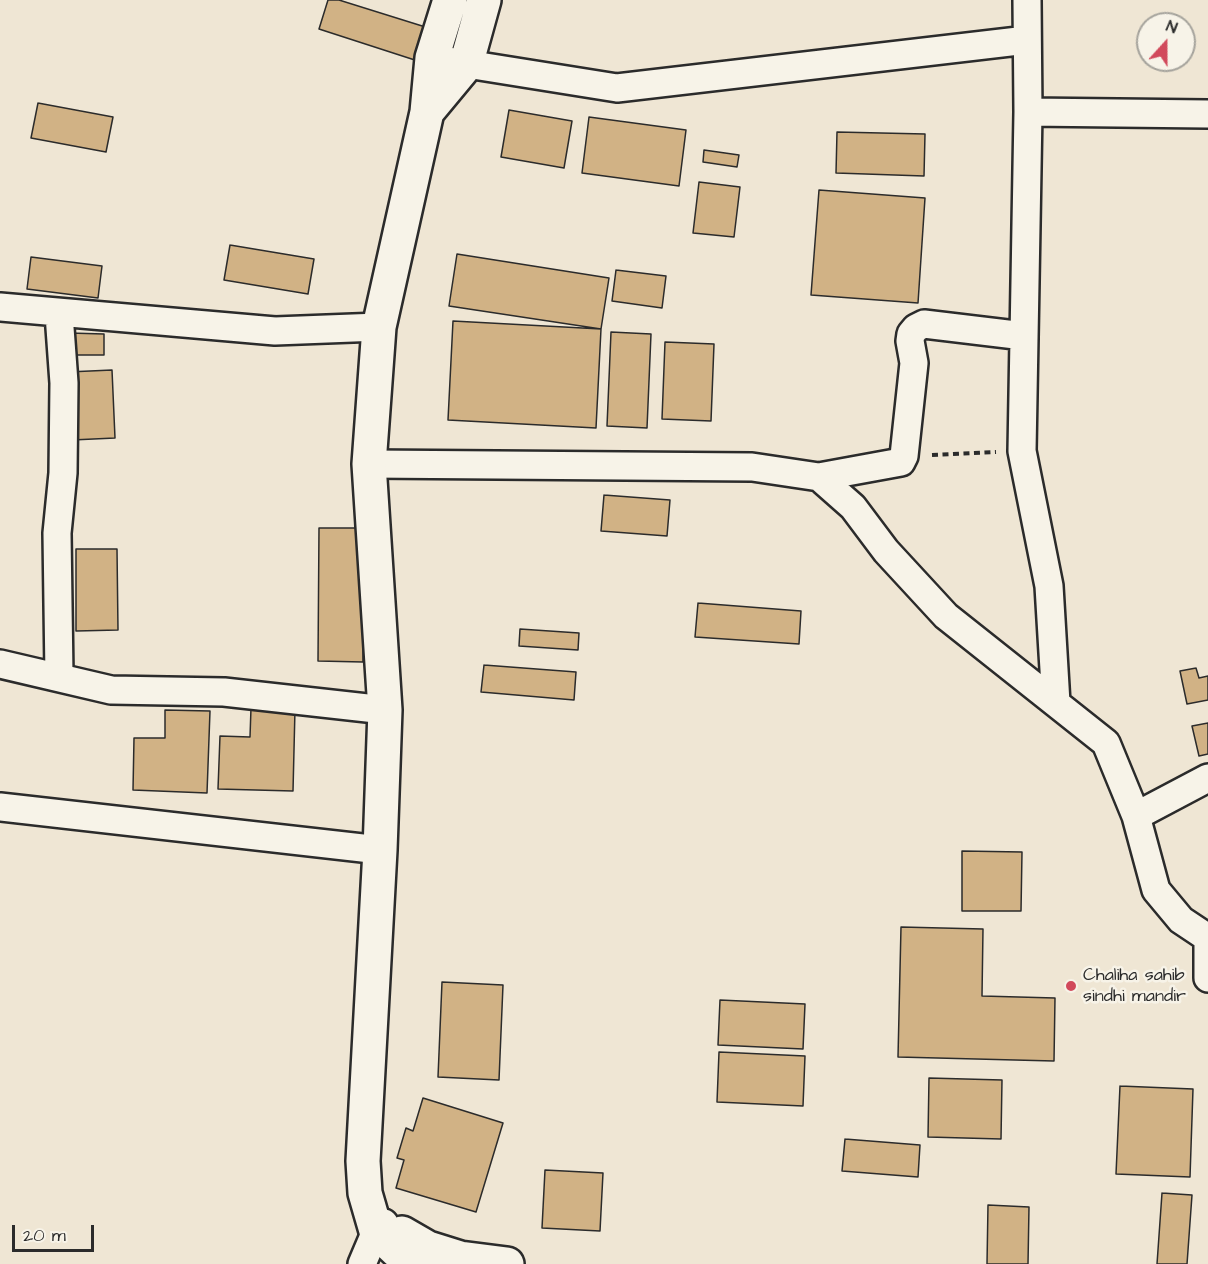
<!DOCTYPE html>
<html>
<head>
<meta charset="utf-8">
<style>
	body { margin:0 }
	#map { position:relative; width:1208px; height:1264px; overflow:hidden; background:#efe6d4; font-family:"Architects Daughter",sans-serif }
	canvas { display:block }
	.north { position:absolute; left:1136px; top:12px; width:60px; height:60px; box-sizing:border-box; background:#f7f3e8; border:2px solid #a5a39c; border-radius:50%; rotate:21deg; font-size:16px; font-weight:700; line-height:24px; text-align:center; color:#2b2b2b }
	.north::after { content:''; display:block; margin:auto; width:21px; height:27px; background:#d1495b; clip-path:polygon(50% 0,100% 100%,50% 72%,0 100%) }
	.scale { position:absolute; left:12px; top:1225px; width:82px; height:27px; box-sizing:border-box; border:3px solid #2b2b2b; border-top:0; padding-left:8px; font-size:18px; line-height:21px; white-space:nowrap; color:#2b2b2b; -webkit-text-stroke:4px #f7f3e8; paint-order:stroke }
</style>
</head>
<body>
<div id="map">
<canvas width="1208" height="1264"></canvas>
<div class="north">N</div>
<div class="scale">20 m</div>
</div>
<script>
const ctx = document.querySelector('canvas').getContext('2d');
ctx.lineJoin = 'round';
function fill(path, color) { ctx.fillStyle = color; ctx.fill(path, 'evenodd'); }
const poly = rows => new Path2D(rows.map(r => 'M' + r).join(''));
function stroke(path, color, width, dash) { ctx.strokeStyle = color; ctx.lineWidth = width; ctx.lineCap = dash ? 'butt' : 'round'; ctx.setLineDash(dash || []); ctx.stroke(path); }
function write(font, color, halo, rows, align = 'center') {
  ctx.font = font + ' "Architects Daughter",sans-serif'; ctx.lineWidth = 5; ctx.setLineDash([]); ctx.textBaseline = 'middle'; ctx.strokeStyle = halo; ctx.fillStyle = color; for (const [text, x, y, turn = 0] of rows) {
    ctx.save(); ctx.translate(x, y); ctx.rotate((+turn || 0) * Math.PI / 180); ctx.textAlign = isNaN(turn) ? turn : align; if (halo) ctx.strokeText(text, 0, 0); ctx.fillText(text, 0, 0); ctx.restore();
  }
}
const building = poly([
	[328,0,339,0,435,30,424,63,319,29,328,0],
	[38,103,113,117,106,152,31,138,38,103],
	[509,110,572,121,564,168,501,157,509,110],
	[589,117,686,130,679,186,582,173,589,117],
	[837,132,925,134,924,176,836,173,837,132],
	[704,150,739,155,737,167,703,162,704,150],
	[699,182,740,187,734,237,693,233,699,182],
	[819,190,925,198,918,303,811,295,819,190],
	[230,245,314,259,308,294,224,280,230,245],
	[457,254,609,278,601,329,449,306,457,254],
	[31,257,102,266,98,298,27,289,31,257],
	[616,270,666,276,662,308,612,301,616,270],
	[453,321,601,329,596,428,448,420,453,321],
	[611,332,651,334,647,428,607,426,611,332],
	[69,333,104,334,104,355,69,355,69,333],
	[665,342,714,344,711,421,662,419,665,342],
	[112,370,115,438,72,440,68,372,112,370],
	[604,495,670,500,667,536,601,531,604,495],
	[319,528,364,528,363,662,318,661,319,528],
	[76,549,117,549,118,630,76,631,76,549],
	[698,603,801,611,799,644,695,637,698,603],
	[520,629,579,633,578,650,519,646,520,629],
	[484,665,576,672,574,700,481,692,484,665],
	[1196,668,1199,678,1208,676,1208,700,1187,704,1180,671,1196,668],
	[251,708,295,709,293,791,218,789,220,736,250,737,251,708],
	[165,710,210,711,207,793,133,790,134,738,165,738,165,710],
	[1208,723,1208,754,1199,756,1192,726,1208,723],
	[962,851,1022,852,1021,911,962,911,962,851],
	[901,927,983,929,982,996,1055,998,1054,1061,898,1057,901,927],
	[442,982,503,985,499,1080,438,1077,442,982],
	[720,1000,805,1004,803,1049,718,1045,720,1000],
	[719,1052,805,1056,803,1106,717,1102,719,1052],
	[929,1078,1002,1080,1001,1139,928,1137,929,1078],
	[1120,1086,1193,1089,1190,1177,1116,1174,1120,1086],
	[423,1098,503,1123,476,1212,396,1188,404,1160,397,1158,406,1128,413,1131,423,1098],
	[845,1139,920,1145,918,1177,842,1171,845,1139],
	[545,1170,603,1173,600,1231,542,1228,545,1170],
	[1162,1193,1192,1195,1187,1264,1157,1264,1162,1193],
	[988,1205,1029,1207,1028,1264,987,1264,988,1205]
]);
fill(building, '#d1b285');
stroke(building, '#2b2b2b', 1.5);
const street = poly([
	[1027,0,1028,112,1022,451,1049,586,1056,703],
	[448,61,617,88,1027,40],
	[1028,112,1208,114],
	[0,307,275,331,379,327],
	[369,464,752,467,819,477,853,507,886,551,946,616,1106,743,1136,816,1156,890,1181,920,1208,938],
	[819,477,901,462,904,456,914,363,910,341,911,334,916,328,924,324,1024,336],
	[0,664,111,690,224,692,385,710],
	[59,676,57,533,63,473,64,383,59,314],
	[0,807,380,850],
	[1136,816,1208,778],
	[1208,938,1208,978],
	[362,1264,376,1231,384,1223]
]);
const secondary = poly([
	[427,112,466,65,484,0],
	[402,1233,428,1248,460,1258,507,1264],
	[422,1264,397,1251,376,1231,365,1193,363,1161,380,850,385,710,369,464,379,327,427,112,432,58,450,0]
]);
stroke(street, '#2b2b2b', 32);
stroke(secondary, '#2b2b2b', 38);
stroke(poly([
	[932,455,996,452]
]), '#2b2b2b', 4, [6, 4.5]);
stroke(street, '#f7f3e8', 27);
stroke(secondary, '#f7f3e8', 33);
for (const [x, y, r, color] of [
	[1071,986,6,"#d1495b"]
]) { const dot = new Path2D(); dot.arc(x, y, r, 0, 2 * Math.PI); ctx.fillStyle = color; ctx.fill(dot); stroke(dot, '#f7f3e8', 2); }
write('18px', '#2b2b2b', '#f7f3e8', [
	["Chaliha sahib",1083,976],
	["sindhi mandir",1083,997]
], 'left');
</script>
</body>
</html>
